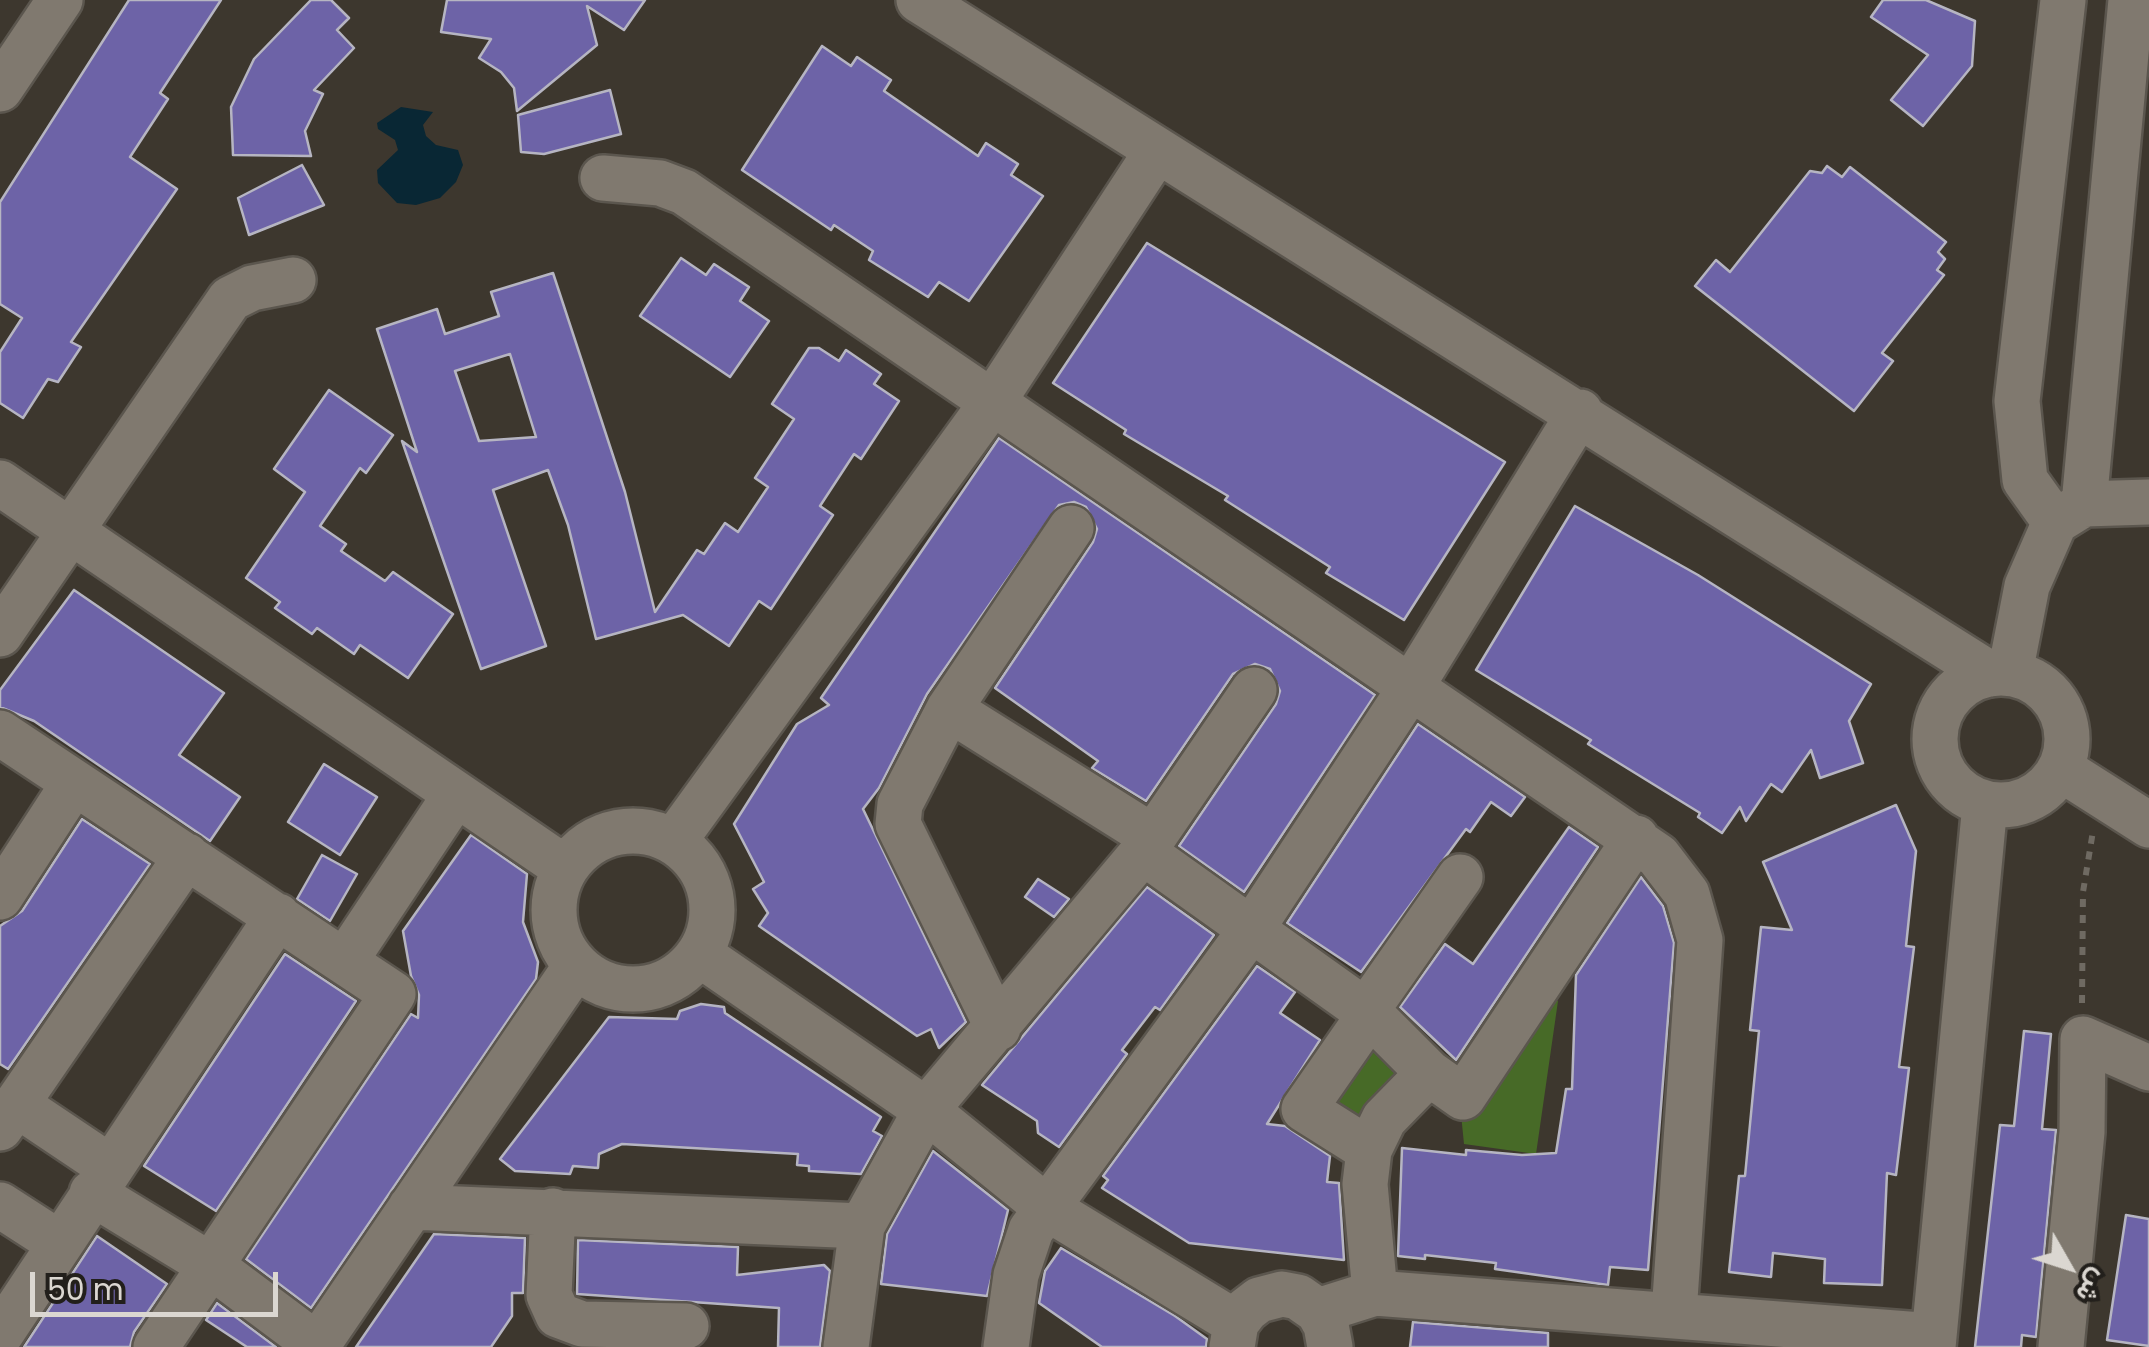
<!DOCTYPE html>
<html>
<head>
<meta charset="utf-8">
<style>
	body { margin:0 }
	#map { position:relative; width:2149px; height:1347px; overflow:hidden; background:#3d372e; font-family:Poppins,Vazirmatn,sans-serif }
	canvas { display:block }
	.north { position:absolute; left:2019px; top:1217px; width:100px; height:100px; -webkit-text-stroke:8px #221f1b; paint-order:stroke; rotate:129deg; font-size:28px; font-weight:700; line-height:40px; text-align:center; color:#dbd7d1 }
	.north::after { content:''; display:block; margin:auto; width:35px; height:45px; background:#dbd7d1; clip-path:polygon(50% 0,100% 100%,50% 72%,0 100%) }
	.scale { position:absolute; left:30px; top:1272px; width:248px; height:45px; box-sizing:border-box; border:5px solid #dbd7d1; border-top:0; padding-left:12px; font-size:30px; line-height:35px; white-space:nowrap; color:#dbd7d1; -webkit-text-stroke:8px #221f1b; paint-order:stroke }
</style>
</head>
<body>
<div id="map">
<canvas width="2149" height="1347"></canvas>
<div class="north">ش</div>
<div class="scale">50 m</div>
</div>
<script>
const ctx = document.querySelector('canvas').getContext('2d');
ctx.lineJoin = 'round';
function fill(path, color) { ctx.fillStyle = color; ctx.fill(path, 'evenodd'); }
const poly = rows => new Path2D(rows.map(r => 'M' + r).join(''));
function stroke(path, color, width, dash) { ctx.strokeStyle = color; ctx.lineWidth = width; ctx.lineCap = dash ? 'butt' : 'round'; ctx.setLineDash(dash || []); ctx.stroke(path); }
fill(poly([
	[1533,987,1558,1001,1536,1154,1464,1144,1461,1114],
	[1357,1032,1406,1065,1358,1138,1308,1105]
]), '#476a27');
fill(poly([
	[401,107,433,112,423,125,426,136,436,145,458,150,463,165,456,182,440,198,416,205,397,203,378,183,377,170,398,150,395,140,378,129,377,123]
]), '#092734');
const building = poly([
	[129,0,221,0,160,93,168,99,130,157,177,189,71,342,81,347,58,382,48,379,23,418,0,403,0,352,22,318,0,304,0,202,129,0],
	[311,0,331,0,349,18,337,30,354,48,314,90,323,94,305,131,311,156,233,155,231,107,254,59,311,0],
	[447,0,645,0,624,30,587,6,597,45,517,111,514,88,501,72,479,58,491,39,441,32,447,0],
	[1883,0,1926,0,1975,21,1972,66,1923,126,1891,100,1928,55,1871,17,1883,0],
	[822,46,851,66,857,57,891,80,884,91,978,156,986,143,1018,164,1011,175,1043,196,969,301,939,282,928,297,869,260,873,251,834,225,831,230,742,170,822,46],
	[610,90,621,134,544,154,521,152,518,115,610,90],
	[302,165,324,205,249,235,238,198,302,165],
	[1827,166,1842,177,1850,167,1946,242,1938,252,1945,259,1937,270,1944,275,1882,353,1893,361,1854,411,1695,286,1716,260,1730,272,1810,171,1822,173,1827,166],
	[1147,243,1505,462,1404,620,1326,573,1330,567,1225,500,1228,496,1124,434,1126,430,1053,383,1147,243],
	[681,258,706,275,714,264,749,287,740,301,769,321,730,377,640,316,681,258],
	[553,273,625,492,655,612,697,550,704,554,725,523,738,532,768,487,755,478,794,419,772,404,809,348,819,348,839,361,846,350,881,374,874,384,899,401,861,459,854,454,820,506,833,515,771,609,759,601,729,646,683,615,596,639,568,525,548,470,493,490,546,646,481,669,402,441,417,452,377,329,437,309,445,334,499,316,491,292,553,273],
	[510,354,536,437,479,441,455,371,510,354],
	[329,390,393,435,366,473,360,468,320,526,346,544,341,551,385,581,393,572,453,614,408,678,360,645,354,654,317,628,312,634,275,608,280,602,246,578,305,492,274,469,329,390],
	[999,438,1375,695,1244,892,1179,846,1276,704,1280,691,1270,669,1255,664,1233,674,1146,801,1092,768,1098,761,995,688,1093,542,1097,529,1086,507,1074,502,1059,505,927,694,879,788,863,809,966,1022,939,1048,931,1029,917,1036,759,926,768,913,753,889,764,882,734,824,797,724,829,705,821,698,999,438],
	[1575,506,1698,575,1871,684,1849,721,1863,763,1820,778,1811,750,1782,792,1771,784,1746,821,1740,807,1722,833,1698,817,1700,813,1588,744,1591,740,1476,670,1575,506],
	[74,590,224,693,179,755,240,797,210,841,34,721,0,707,0,690,74,590],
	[1418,724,1525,797,1511,816,1491,802,1470,832,1466,829,1361,972,1287,923,1418,724],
	[324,764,377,797,340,855,288,822,324,764],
	[1896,805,1916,851,1906,946,1914,947,1899,1067,1909,1068,1896,1175,1887,1173,1882,1285,1824,1283,1825,1259,1773,1253,1771,1277,1729,1272,1739,1176,1745,1176,1759,1031,1750,1030,1761,927,1792,930,1763,862,1896,805],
	[82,819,150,864,8,1069,0,1064,0,926,22,911,82,819],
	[1569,827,1598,847,1456,1060,1400,1007,1445,944,1473,964,1569,827],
	[471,835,527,874,523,922,538,962,536,979,311,1308,246,1259,411,1014,418,1018,419,995,411,976,403,931,471,835],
	[322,855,357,874,330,921,297,899,322,855],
	[1641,877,1663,906,1674,943,1648,1270,1610,1267,1608,1285,1495,1269,1496,1263,1425,1255,1425,1259,1398,1256,1402,1148,1466,1155,1466,1150,1522,1155,1556,1153,1566,1089,1572,1089,1576,975,1641,877],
	[1038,879,1069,899,1054,917,1025,897,1038,879],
	[1147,887,1214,935,1160,1010,1155,1007,1122,1050,1127,1054,1059,1147,1038,1133,1037,1121,982,1085,1147,887],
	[285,954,356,1001,216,1211,144,1166,285,954],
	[1257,966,1295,992,1280,1013,1320,1040,1267,1124,1285,1126,1330,1156,1327,1182,1339,1183,1344,1260,1189,1243,1102,1188,1108,1180,1103,1176,1257,966],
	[701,1004,724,1007,725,1013,881,1117,873,1131,882,1136,861,1174,809,1171,809,1166,797,1165,798,1154,622,1144,599,1154,598,1168,573,1166,570,1174,515,1171,500,1159,609,1017,677,1019,680,1011,701,1004],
	[2024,1031,2051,1034,2042,1129,2056,1130,2036,1337,2022,1335,2021,1347,1975,1347,2000,1125,2014,1126,2024,1031],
	[933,1151,1008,1210,987,1296,881,1284,887,1234,933,1151],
	[2126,1215,2149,1219,2149,1346,2107,1340,2126,1215],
	[434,1234,525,1238,523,1293,512,1293,512,1316,491,1347,356,1347,434,1234],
	[97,1236,167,1284,134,1332,130,1347,24,1347,97,1236],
	[578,1240,738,1247,737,1275,824,1265,830,1271,820,1347,778,1347,779,1308,577,1294,578,1240],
	[1061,1248,1175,1316,1207,1339,1206,1347,1102,1347,1039,1303,1045,1271,1061,1248],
	[217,1303,276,1347,247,1347,206,1320,217,1303],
	[1413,1322,1548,1333,1548,1347,1410,1347,1413,1322]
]);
fill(building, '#6d63a7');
stroke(building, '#b6b5c2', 2.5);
const minor = poly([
	[919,0,1990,674],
	[0,89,60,0],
	[603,178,660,183,684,192,1658,856,1687,894,1700,940,1674,1313],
	[0,483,565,868],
	[2084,504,2131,0],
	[2055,522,2025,480,2017,401,2063,0],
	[0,634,230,299,252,288,293,280],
	'1935 739a66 66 0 1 1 132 0a66 66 0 1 1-132 0Z',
	[2010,673,2027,586,2055,522,2084,504,2149,502],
	[949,709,1153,837],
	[0,733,393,994,156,1347],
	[2061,769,2149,825],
	'554 910a79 79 0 1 1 158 0a79 79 0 1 1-158 0Z',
	[674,841,994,400,1157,151],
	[1143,852,1370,1014,1429,1073,1463,1097,1636,838],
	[0,897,74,783],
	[699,954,926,1110,1047,1208,1236,1323],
	[345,961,456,794],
	[998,1028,898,824,900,804,949,709,1071,528],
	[16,1104,110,1167],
	[0,1128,187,856],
	[1369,1150,1304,1109,1370,1014,1368,1008,1460,877],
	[92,1193,210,1265,317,1345],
	[0,1205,59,1243],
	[411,1207,862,1226],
	[553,1211,549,1295,558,1315,582,1324,686,1326],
	[1375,1293,1365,1184,1369,1150,1384,1119,1429,1073],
	[1318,1311,1375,1293,1934,1336],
	[0,1335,278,916],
	[316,1347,576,966],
	[846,1347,862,1226,926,1110,1143,852,1254,690],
	[1006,1347,1016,1275,1031,1230,1253,927,1411,687,1580,412],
	[1232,1347,1236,1323,1246,1310,1259,1300,1282,1294,1298,1297,1318,1311,1326,1325,1330,1347],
	[1933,1347,1985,804],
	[2061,1347,2082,1132,2083,1039,2149,1068]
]);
stroke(minor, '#5b564e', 50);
stroke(poly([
	[2082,1003,2083,892,2093,831]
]), '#6f6a62', 6, [8, 8]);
stroke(minor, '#80796f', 45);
</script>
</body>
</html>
